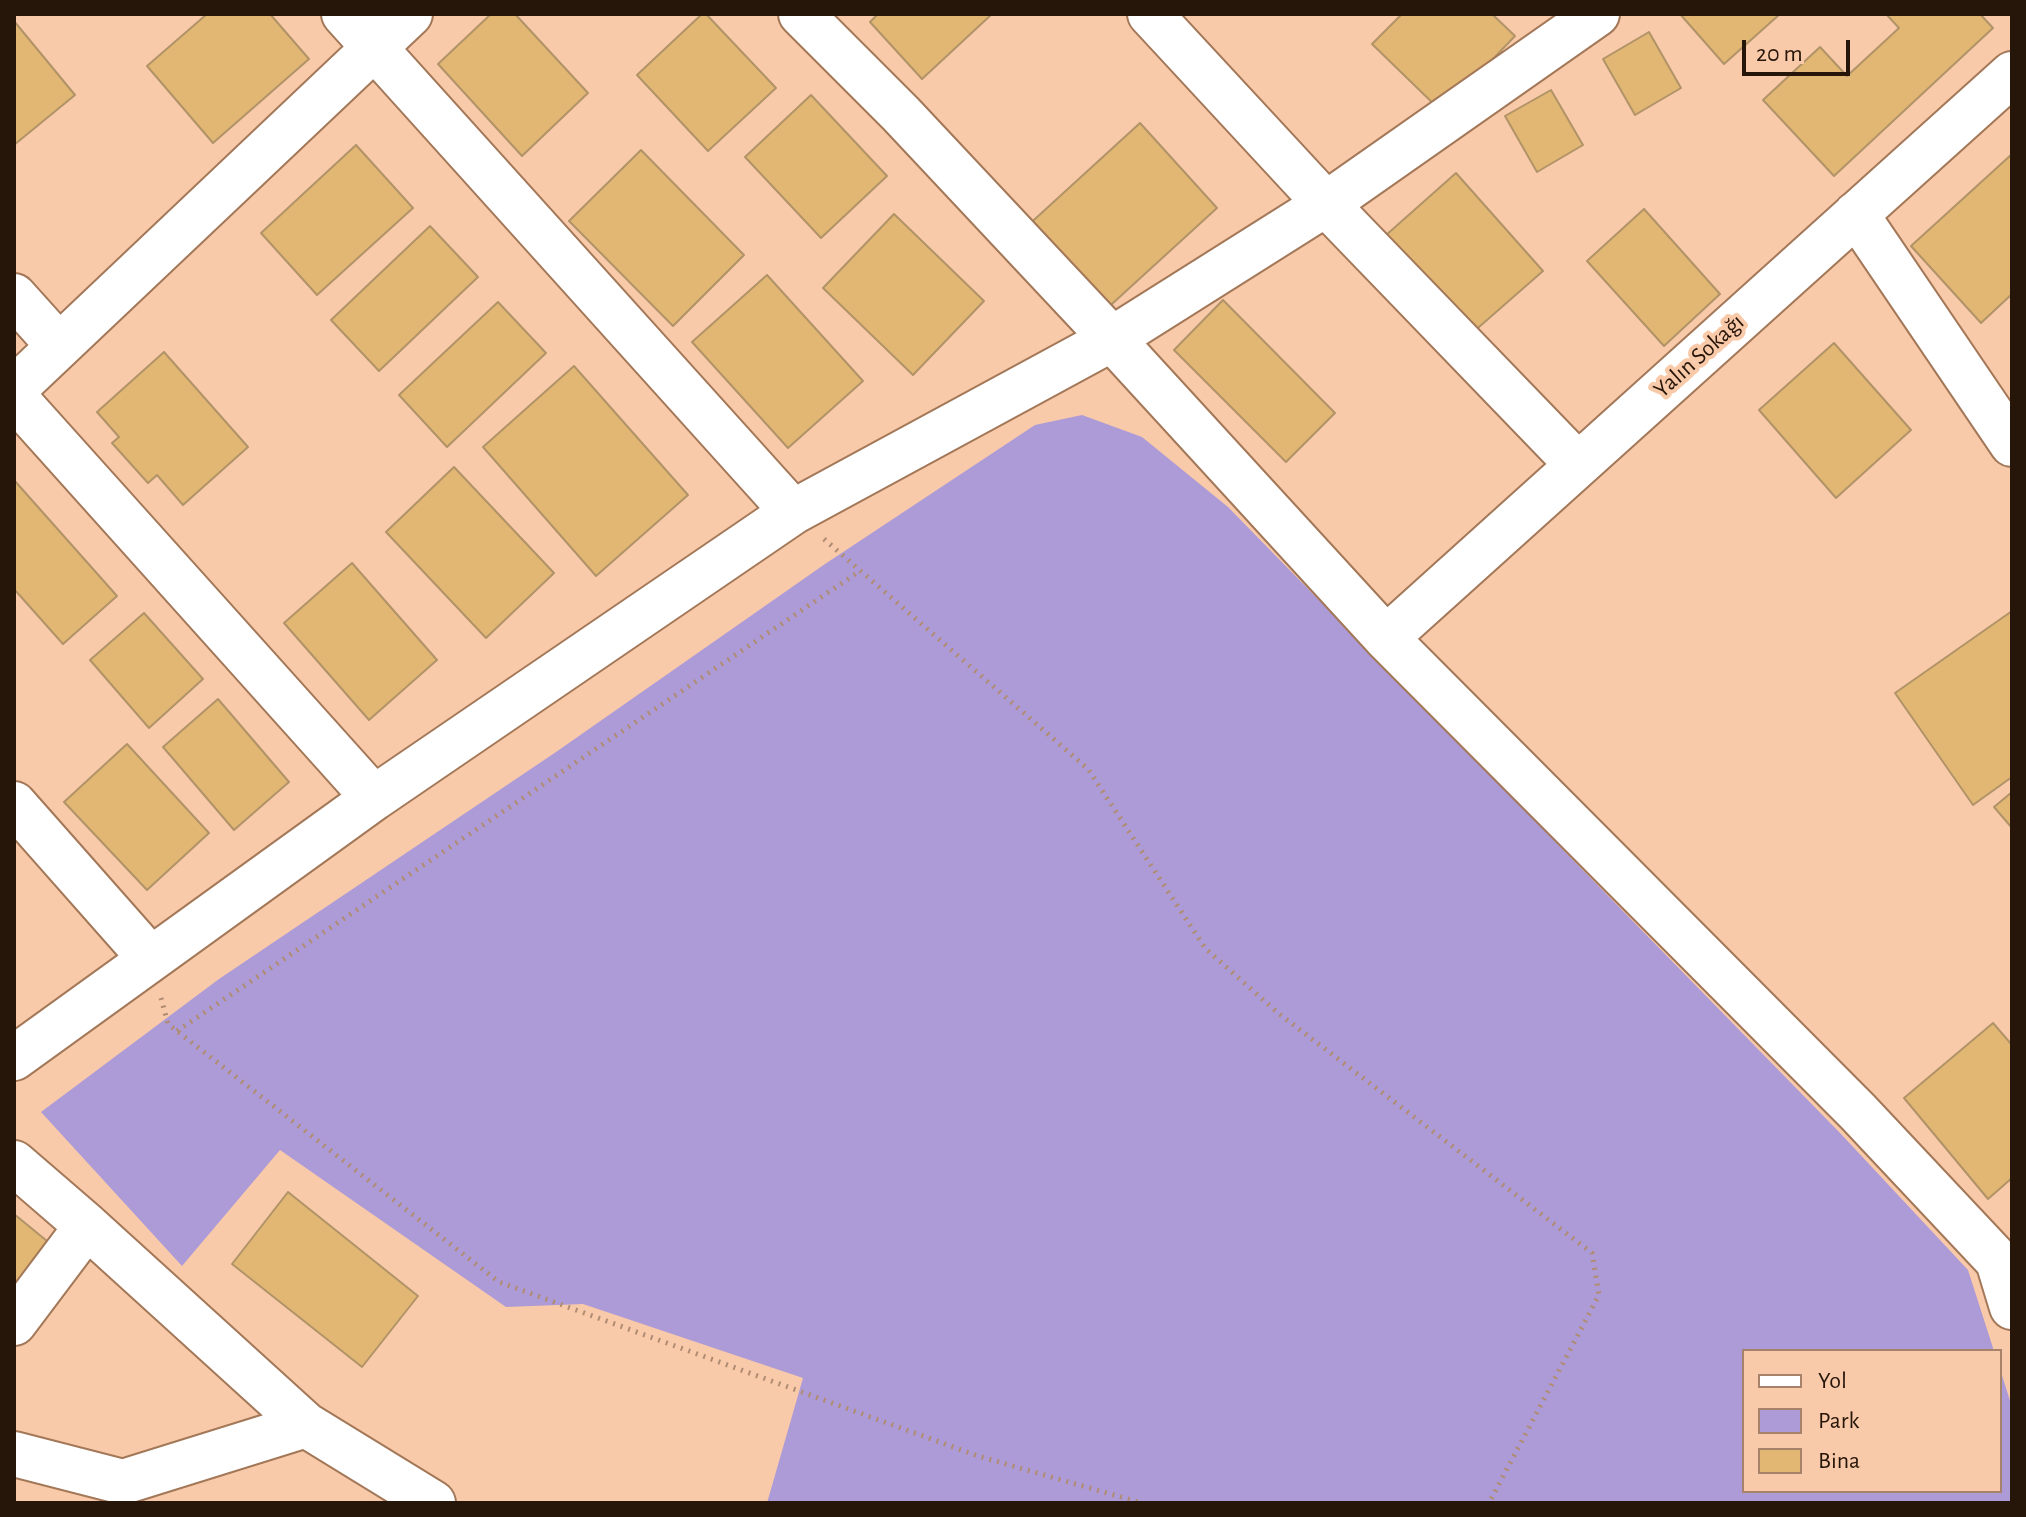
<!DOCTYPE html>
<html>
<head>
<meta charset="utf-8">
<style>
	body { margin:0 }
	#map { position:relative; width:2026px; height:1517px; overflow:hidden; background:#f9caa9; font-family:"Alegreya Sans",sans-serif }
	canvas { display:block }
	.frame { position:absolute; inset:0; border:16px solid #261509; pointer-events:none }
	.legend { position:absolute; left:1742px; top:1349px; width:260px; height:144px; box-sizing:border-box; background:#f9caa9; border:2px solid #a58269; margin:0; padding:10px 14px; list-style:none; font-size:24px; color:#261509 }
	.legend li { display:flex; align-items:center; gap:16px; height:40px }
	.legend b { width:40px; border:2px solid #a58269 }
	.scale { position:absolute; left:1742px; top:40px; width:108px; height:36px; box-sizing:border-box; border:4px solid #261509; border-top:0; padding-left:10px; font-size:24px; line-height:28px; white-space:nowrap; color:#261509; -webkit-text-stroke:6px #f9caa9; paint-order:stroke }
</style>
</head>
<body>
<div id="map">
<canvas width="2026" height="1517"></canvas>
<div class="frame"></div>
<ul class="legend">
<li><b style="height:10px;background:#fff"></b>Yol</li>
<li><b style="height:22px;background:#ac9bd7"></b>Park</li>
<li><b style="height:22px;background:#e2b673"></b>Bina</li>
</ul>
<div class="scale">20 m</div>
</div>
<script>
const ctx = document.querySelector('canvas').getContext('2d');
ctx.lineJoin = 'round';
function fill(path, color) { ctx.fillStyle = color; ctx.fill(path, 'evenodd'); }
const poly = rows => new Path2D(rows.map(r => 'M' + r).join(''));
function stroke(path, color, width, dash) { ctx.strokeStyle = color; ctx.lineWidth = width; ctx.lineCap = dash ? 'butt' : 'round'; ctx.setLineDash(dash || []); ctx.stroke(path); }
function write(font, color, halo, rows, align = 'center') {
  ctx.font = font + ' "Alegreya Sans",sans-serif'; ctx.lineWidth = 8; ctx.setLineDash([]); ctx.textBaseline = 'middle'; ctx.strokeStyle = halo; ctx.fillStyle = color; for (const [text, x, y, turn = 0] of rows) {
    ctx.save(); ctx.translate(x, y); ctx.rotate((+turn || 0) * Math.PI / 180); ctx.textAlign = isNaN(turn) ? turn : align; if (halo) ctx.strokeText(text, 0, 0); ctx.fillText(text, 0, 0); ctx.restore();
  }
}
fill(poly([
	[1082,415,1142,437,1228,507,1841,1134,1968,1270,1994,1351,1744,1351,1744,1491,2000,1491,2000,1369,2012,1407,2012,1503,767,1503,803,1378,583,1304,506,1307,280,1150,182,1266,41,1112,219,979,556,752,825,564,1035,425]
]), '#ac9bd7');
const building = poly([
	[207,14,270,14,309,59,213,143,147,66,207,14],
	[491,14,515,14,588,93,522,156,438,64,491,14],
	[702,14,706,14,776,88,708,151,637,75,702,14],
	[878,14,992,14,922,79,870,22,878,14],
	[1402,14,1492,14,1515,36,1442,112,1372,44,1402,14],
	[1680,14,1780,14,1724,64,1680,14],
	[1886,14,1980,14,1993,28,1834,176,1763,100,1820,47,1847,76,1899,28,1886,14],
	[14,21,75,95,14,145,14,21],
	[1649,32,1681,88,1635,115,1603,59,1649,32],
	[1551,90,1583,145,1537,172,1505,116,1551,90],
	[811,95,887,176,821,238,745,157,811,95],
	[1140,123,1217,208,1101,314,1024,229,1140,123],
	[356,145,413,208,317,295,261,233,356,145],
	[641,150,744,255,673,326,569,221,641,150],
	[2012,154,2012,294,1981,323,1911,246,2012,154],
	[1456,173,1543,271,1471,334,1385,236,1456,173],
	[1644,209,1720,294,1664,346,1587,261,1644,209],
	[894,214,984,301,913,375,823,288,894,214],
	[430,226,478,277,379,371,331,320,430,226],
	[767,275,863,381,788,448,692,342,767,275],
	[1223,300,1335,413,1286,462,1174,350,1223,300],
	[498,302,546,353,447,447,399,395,498,302],
	[1834,343,1911,430,1836,498,1759,410,1834,343],
	[164,352,248,447,183,505,157,475,148,483,112,443,119,437,97,412,164,352],
	[574,366,688,495,596,576,483,447,574,366],
	[454,467,554,573,486,638,386,532,454,467],
	[14,480,117,596,63,644,14,589,14,480],
	[352,563,437,660,369,720,284,623,352,563],
	[2012,611,2012,777,1973,805,1895,693,2012,611],
	[144,613,203,679,149,728,90,660,144,613],
	[218,699,289,782,234,830,163,747,218,699],
	[127,744,209,833,147,890,64,802,127,744],
	[2012,792,2012,828,1994,807,2012,792],
	[1993,1023,2012,1045,2012,1178,1988,1199,1904,1098,1993,1023],
	[288,1192,418,1296,362,1367,232,1264,288,1192],
	[14,1214,47,1241,14,1286,14,1214]
]);
fill(building, '#e2b673');
stroke(building, '#b19368', 2);
const minor = poly([
	[344,14,793,512],
	[801,14,901,114,1112,339,1386,638,1858,1112,1998,1261,2012,1307],
	[1150,14,1326,204,1578,465],
	[1856,214,2012,444],
	[14,296,59,346],
	[14,389,410,14],
	[14,397,374,798],
	[1386,638,2012,74],
	[14,804,150,958],
	[14,1058,374,798,793,512,1112,339,1326,204,1597,14],
	[14,1163,87,1226,306,1425],
	[14,1323,87,1226],
	[14,1454,123,1482,306,1425,433,1503]
]);
stroke(minor, '#a37859', 48);
stroke(poly([
	[824,539,1088,769,1205,948,1278,1013,1592,1253,1599,1295,1489,1503],
	[161,998,168,1024,499,1282,978,1456,1142,1503],
	[177,1031,860,571]
]), '#b08c72', 5, [2, 6]);
stroke(minor, '#fff', 44);
write('24px', '#261509', '#f9caa9', [
	["Yalın Sokağı",1699,356,-42]
]);
</script>
</body>
</html>
